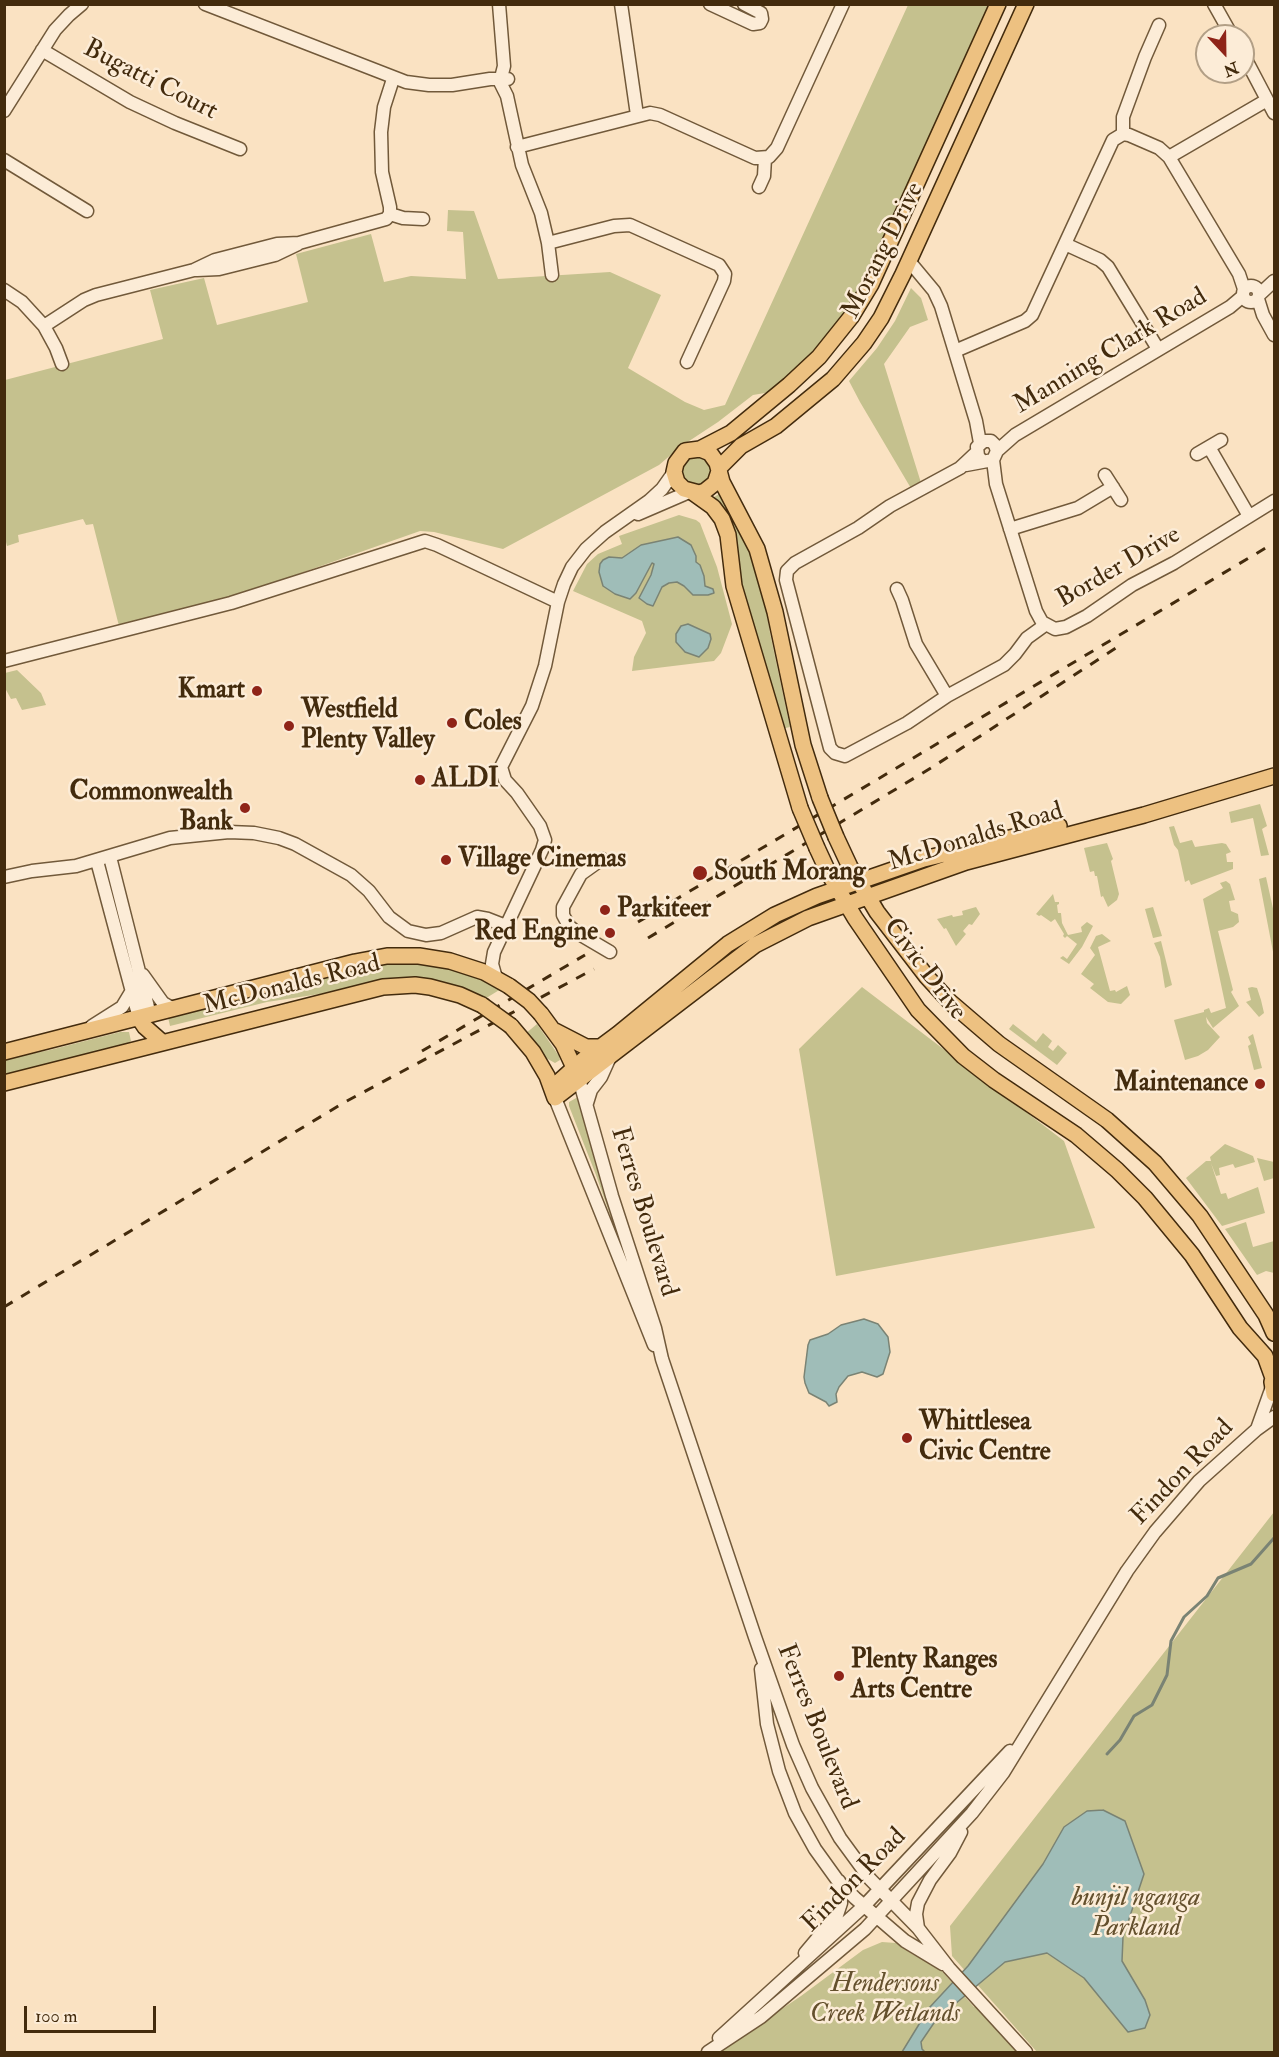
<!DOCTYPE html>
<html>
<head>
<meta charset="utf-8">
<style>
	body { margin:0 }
	#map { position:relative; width:1279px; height:2057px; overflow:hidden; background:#fae2c2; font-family:"IM FELL Double Pica",serif }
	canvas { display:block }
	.frame { position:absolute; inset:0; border:6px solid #432b0d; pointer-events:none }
	.north { position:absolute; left:1195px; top:24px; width:60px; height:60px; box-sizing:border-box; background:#fcecd7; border:2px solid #b29f86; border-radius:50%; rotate:158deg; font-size:16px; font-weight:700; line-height:24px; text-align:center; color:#432b0d }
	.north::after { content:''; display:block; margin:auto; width:21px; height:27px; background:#8f2418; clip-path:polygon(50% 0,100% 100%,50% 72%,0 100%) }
	.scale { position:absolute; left:24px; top:2006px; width:132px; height:27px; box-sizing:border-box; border:3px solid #432b0d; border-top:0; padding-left:8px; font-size:18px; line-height:21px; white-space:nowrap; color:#432b0d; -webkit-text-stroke:4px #fcecd7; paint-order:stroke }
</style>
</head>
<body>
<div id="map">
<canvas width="1279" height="2057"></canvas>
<div class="frame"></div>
<div class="north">N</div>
<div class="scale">100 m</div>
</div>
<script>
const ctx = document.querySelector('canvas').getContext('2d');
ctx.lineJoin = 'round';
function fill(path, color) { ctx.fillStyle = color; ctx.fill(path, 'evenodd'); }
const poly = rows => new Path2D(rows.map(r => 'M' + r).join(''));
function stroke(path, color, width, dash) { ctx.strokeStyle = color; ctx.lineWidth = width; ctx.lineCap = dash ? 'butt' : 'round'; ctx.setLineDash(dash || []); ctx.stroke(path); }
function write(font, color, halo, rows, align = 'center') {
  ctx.font = font + ' "IM FELL Double Pica",serif'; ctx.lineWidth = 5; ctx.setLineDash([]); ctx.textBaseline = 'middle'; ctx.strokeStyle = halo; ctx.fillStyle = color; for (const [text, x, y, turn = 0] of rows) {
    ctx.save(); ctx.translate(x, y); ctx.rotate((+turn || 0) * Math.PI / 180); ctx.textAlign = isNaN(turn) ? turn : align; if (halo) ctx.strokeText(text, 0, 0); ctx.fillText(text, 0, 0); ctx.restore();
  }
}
fill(poly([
	[908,5,990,5,868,272,851,304,827,338,798,368,771,392,753,395,718,422,680,447,659,465,503,549,434,532,420,531,250,591,119,626,93,524,86,525,83,519,18,535,19,542,7,546,5,538,5,380,163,339,150,290,204,278,217,325,308,302,296,254,371,234,384,282,411,276,466,279,463,232,447,231,448,210,474,211,498,279,610,272,661,295,628,368,685,402,704,410,725,405],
	[911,288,921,298,928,320,910,327,884,364,922,486,912,490,860,402,849,381,877,348,895,321],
	[697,456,707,460,710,464,713,474,703,487,685,482,681,473,682,468,687,460],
	[722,492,744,532,763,591,770,633,790,727,781,729,711,499],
	[679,515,696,520,700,523,717,567,732,624,721,653,714,661,632,671,634,657,646,633,642,621,573,591,587,564,598,554,622,544,619,536],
	[17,670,41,693,46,705,22,710,16,698,11,699,5,688,5,673],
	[1260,804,1267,826,1262,829,1269,855,1261,856,1253,818,1231,823,1229,812],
	[1174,826,1180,843,1192,840,1195,847,1222,843,1226,844,1231,852,1226,854,1227,862,1233,862,1233,869,1191,885,1189,880,1185,882,1178,850,1174,845,1169,827],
	[1107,843,1113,859,1111,861,1119,894,1117,900,1108,907,1103,896,1101,897,1097,876,1095,876,1094,871,1090,872,1084,848],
	[1266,877,1274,913,1274,957,1259,879],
	[1226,881,1230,884,1235,900,1229,901,1231,911,1238,914,1239,922,1233,927,1218,931,1233,990,1231,992,1239,1006,1213,1028,1206,1017,1207,1023,1220,1037,1208,1050,1198,1056,1185,1060,1174,1020,1204,1012,1204,1010,1209,1008,1211,1013,1226,1008,1203,899,1223,888,1220,883],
	[1053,894,1055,902,1059,902,1059,904,1057,905,1058,913,1061,913,1062,923,1068,935,1082,932,1081,927,1087,922,1093,926,1082,947,1069,964,1060,958,1063,956,1067,959,1077,944,1067,936,1065,938,1063,936,1064,934,1055,919,1051,922,1041,915,1039,916,1036,914],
	[976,907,980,914,972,925,969,924,963,931,966,934,956,946,946,928,944,929,937,919,952,915,953,917,963,915,962,911],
	[1153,907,1162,936,1153,938,1145,909],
	[1102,934,1111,941,1098,947,1110,991,1115,990,1116,992,1127,986,1130,995,1121,1004,1108,1002,1090,988,1094,984,1081,974,1095,955,1090,948,1096,936],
	[1161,941,1172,985,1165,988,1160,957,1154,943],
	[397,960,463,970,501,989,483,1000,462,991,346,990,267,1002,174,1025,170,1026,168,1017,364,965],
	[862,987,1064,1141,1095,1228,836,1276,799,1049],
	[1252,987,1257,988,1261,1000,1264,1013,1259,1017,1246,1002,1251,1000,1248,988],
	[537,1024,559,1056,560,1060,555,1063,546,1058,525,1034],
	[1013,1024,1036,1042,1043,1033,1052,1041,1048,1047,1053,1051,1058,1045,1067,1053,1057,1065,1009,1029],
	[120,1032,129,1032,131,1041,125,1045,5,1078,5,1059,50,1050],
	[1253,1034,1262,1068,1254,1070,1248,1046,1251,1044,1248,1037],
	[578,1097,625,1247,622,1249,596,1175,569,1106,569,1102],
	[1225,1144,1253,1156,1255,1162,1235,1168,1233,1164,1219,1168,1220,1175,1216,1176,1211,1163,1221,1194,1226,1193,1228,1199,1258,1187,1265,1213,1222,1226,1186,1178,1206,1161,1211,1161,1210,1157],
	[1257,1158,1274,1162,1274,1178,1264,1181],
	[1246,1222,1253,1247,1274,1241,1274,1273,1266,1271,1257,1275,1225,1229],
	[1274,1512,1274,2052,1037,2052,952,1956,950,1926],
	[882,1942,896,1943,912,1954,939,1968,974,2007,977,2005,1019,2052,718,2052,801,1996,863,1950]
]), '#c5c18e');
const water = poly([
	[678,537,691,545,696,556,696,562,700,565,704,576,705,586,713,589,714,593,708,595,693,595,684,586,677,582,669,583,662,587,653,606,647,604,639,598,651,575,654,564,652,563,636,593,630,599,615,594,603,586,599,572,600,564,603,560,609,557,622,558,641,545,678,537],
	[688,624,710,634,711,639,708,648,699,657,685,652,676,642,676,634,681,626,688,624],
	[864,1319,878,1324,888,1337,890,1352,883,1374,877,1377,862,1372,848,1376,839,1387,836,1394,837,1402,829,1406,826,1402,809,1393,805,1383,804,1377,808,1345,810,1340,828,1334,841,1325,864,1319],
	[1103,1810,1125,1821,1144,1874,1123,1937,1122,1961,1145,2000,1150,2015,1145,2028,1128,2032,1084,1978,1047,1953,1005,1962,936,2020,921,2042,922,2049,925,2052,902,2052,929,2008,968,1966,1043,1864,1064,1827,1087,1811,1103,1810]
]);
fill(water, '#9fbdb8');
stroke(water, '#7a8374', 1.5);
stroke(poly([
	[1107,1754,1120,1740,1134,1716,1152,1705,1167,1675,1171,1641,1184,1617,1207,1596,1218,1578,1251,1564,1274,1538]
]), '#7a8374', 3);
const minor = poly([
	[205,4,406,82,429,85,452,85,490,79,508,79],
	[499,4,504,66,500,82,507,96,522,165,541,213,548,243,552,275],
	[621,4,637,115],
	[710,4,753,24,760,23,762,19,761,13,744,4],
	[1214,4,1232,36],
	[42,50,130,102,175,123,240,149],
	[1243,54,1274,113],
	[4,111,55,30,69,15,82,4],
	[1123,134,1123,117,1145,57,1159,25],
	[517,147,650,113,660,115,755,158,769,157,777,148,843,4],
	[1169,157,1267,100],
	[4,160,87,211],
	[759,187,764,176,765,158],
	[390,214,403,218,423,219],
	[548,243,614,226,630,225,719,265,725,274,724,281,687,362],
	[1065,244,1100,260,1108,267,1158,349],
	[909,261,934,291,941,306,976,421,980,443],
	[197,270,219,269,275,255,298,244],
	'1243 294a8 8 0 1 1 16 0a8 8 0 1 1-16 0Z',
	[4,290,22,302,44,326,56,348,62,364],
	[1260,294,1274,281],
	[1258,299,1263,315,1274,335],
	[44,326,84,300,96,295,194,270,215,260,277,244,299,243,386,219,390,214,390,207,382,172,381,132,384,107,393,79],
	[955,351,1025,321,1032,315,1113,140,1123,134,1129,135,1159,148,1169,157,1239,274,1244,289],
	[1209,447,1249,516],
	[997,451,1015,435,1230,307,1243,296],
	[976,453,960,468,890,506,858,528,795,563,787,571,786,580,830,748,835,753,845,756,907,723,947,696,1004,665,1015,654,1027,638,1045,625],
	[1197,454,1221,440],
	[993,460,996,484,1036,611,1042,622,1055,629,1066,627,1087,616,1132,585,1174,563,1274,501],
	[966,465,993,460,997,451,995,445,991,441,984,441,977,447,978,456,982,461],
	[1105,475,1121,500],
	[638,514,689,492],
	[1010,529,1078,508,1113,487],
	[897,589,902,600,916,644,947,696],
	[4,661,231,603,425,541,437,545,558,602],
	[110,857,150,1015],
	[602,859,581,874,563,907,563,915,569,926,576,932,610,952],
	[97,861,139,1018],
	[4,877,32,871,76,866,170,838,229,832,254,833,279,838,295,844,351,875,369,891,389,917,408,931,426,935,441,933,477,917,488,919,506,926],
	[143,975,163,1003,170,1007,178,1008],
	[496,978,492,964,494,952,542,850,545,840,540,826,517,793,505,780,501,767,532,706,545,666,558,602,564,584,572,567,586,549,605,532,649,501,662,489,674,472],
	[92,1026,122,1007,131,992],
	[579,1079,612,1196,655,1328,662,1359,755,1637,793,1745,812,1788,840,1838,870,1879,918,1928,949,1968,1026,2052],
	[555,1098,654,1345],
	[587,1103,591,1090,601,1077,610,1057],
	[1257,1429,1272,1387],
	[761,1669,767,1724,779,1771,795,1813,815,1849,838,1881,855,1898,905,1941,943,1964],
	[918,1928,916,1914,918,1903,930,1880,950,1853,961,1832],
	[805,1953,837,1915,841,1903,839,1881],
	[719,2038,864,1906,1010,1751],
	[708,2052,761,2017,865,1929,972,1813,1003,1773,1127,1571,1155,1532,1199,1481,1256,1430,1274,1417]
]);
const major = poly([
	[700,449,731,433,789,385,819,357,851,317,871,284,998,4],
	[719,468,741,446,776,426,833,379,864,343,881,318,903,274,1026,4],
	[719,471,715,483,705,491,699,493,684,489,677,482,674,472,676,463,685,451,700,449,710,453,717,463,722,482,757,549,775,612,803,745,820,798],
	[692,492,713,507,722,519,728,535,734,586,800,808],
	[836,837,850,867,877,912,927,977,950,1002,999,1044,1107,1120,1155,1163,1200,1216,1266,1315,1274,1333],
	[817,848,829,874,855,918,918,1010,963,1056,994,1080,1076,1135,1117,1170,1145,1198,1192,1255,1240,1328,1265,1356,1273,1378],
	[541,1014,563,1044,578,1076],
	[139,1018,145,1027,162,1042],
	[511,1026,533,1052,547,1076,555,1098,755,945,808,918,966,862,1144,815,1274,776],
	[555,1031,586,1047,600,1047],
	[4,1052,355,962,387,956,419,956,450,961,484,972,509,986],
	[4,1083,383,987,415,985,430,987,460,995,482,1005],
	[552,1088,583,1060,618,1034,728,944,775,915,817,896,924,859,1059,826],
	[1274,1374,1272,1382,1274,1394]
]);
stroke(minor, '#71593a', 15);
stroke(major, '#432b0d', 18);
stroke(minor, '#fcecd7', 12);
stroke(major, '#edc181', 15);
stroke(poly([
	[638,922,1274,543],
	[648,938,931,768,1119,646],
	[422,1051,585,955],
	[4,1307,345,1102,594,969]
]), '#432b0d', 3, [10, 10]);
const majorBridge = poly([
	[820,798,836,837],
	[800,808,817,848],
	[509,986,529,1001,541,1014],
	[482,1005,511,1026]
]);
stroke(majorBridge, '#432b0d', 18, []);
stroke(majorBridge, '#edc181', 15);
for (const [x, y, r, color] of [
	[257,691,6,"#8f2418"],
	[452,723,6,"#8f2418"],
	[289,726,6,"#8f2418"],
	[420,780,6,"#8f2418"],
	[245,808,6,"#8f2418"],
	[446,860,6,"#8f2418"],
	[700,873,8,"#8f2418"],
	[605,910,6,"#8f2418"],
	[610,933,6,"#8f2418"],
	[1260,1084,6,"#8f2418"],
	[907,1438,6,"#8f2418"],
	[839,1676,6,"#8f2418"]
]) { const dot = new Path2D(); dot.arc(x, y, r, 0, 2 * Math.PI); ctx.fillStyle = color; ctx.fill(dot); stroke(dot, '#fcecd7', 2); }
write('26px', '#432b0d', '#fcecd7', [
	["Bugatti Court",150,81,27],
	["Morang Drive",884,251,-63],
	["Manning Clark Road",1111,352,-31],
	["Border Drive",1119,568,-30],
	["McDonalds Road",976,838,-17],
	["Civic Drive",924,970,53],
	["McDonalds Road",292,986,-14],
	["Ferres Boulevard",643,1212,73],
	["Findon Road",1183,1473,-46],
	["Ferres Boulevard",816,1727,68],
	["Findon Road",855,1881,-45]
]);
write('bold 26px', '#432b0d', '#fcecd7', [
	["Kmart",245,691,"right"],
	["Westfield",301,711],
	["Plenty Valley",301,741],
	["Coles",464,723],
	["ALDI",432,780],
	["Commonwealth",233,793,"right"],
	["Bank",233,823,"right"],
	["Village Cinemas",458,860],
	["South Morang",714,873],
	["Parkiteer",617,910],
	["Red Engine",598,933,"right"],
	["Maintenance",1248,1084,"right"],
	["Whittlesea",919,1423],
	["Civic Centre",919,1453],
	["Plenty Ranges",851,1661],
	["Arts Centre",851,1691]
], 'left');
write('italic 26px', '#64502d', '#fcecd7', [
	["bunjil nganga",1136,1899],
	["Parkland",1136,1929],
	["Hendersons",885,1985],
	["Creek Wetlands",885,2015]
]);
</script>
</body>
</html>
